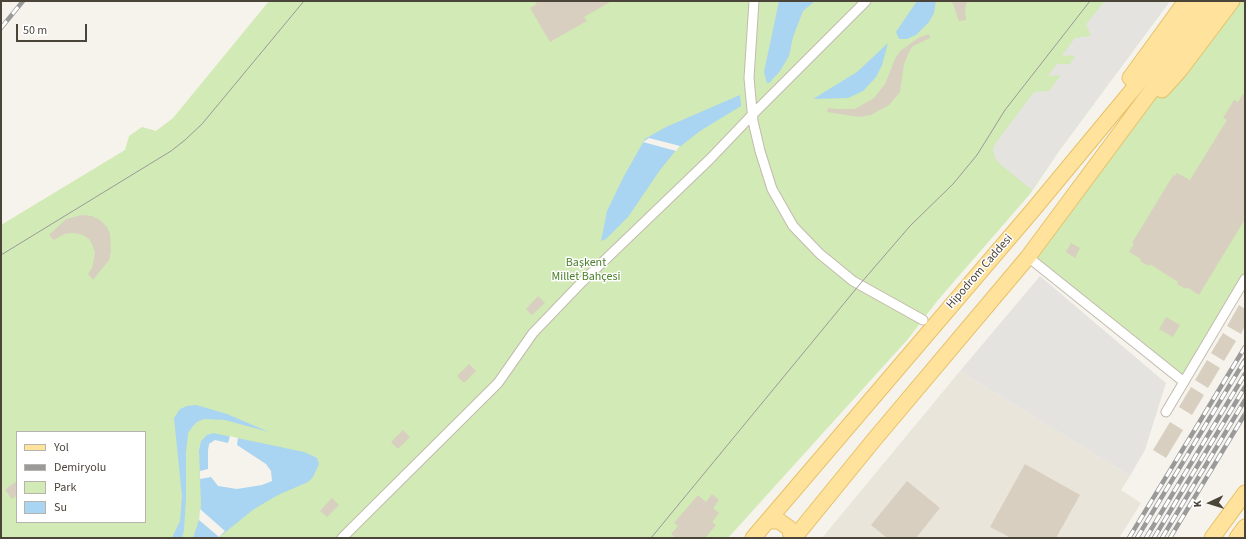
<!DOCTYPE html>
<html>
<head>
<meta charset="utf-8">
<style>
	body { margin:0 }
	#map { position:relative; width:1246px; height:539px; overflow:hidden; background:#f6f3ec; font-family:"Source Sans 3",sans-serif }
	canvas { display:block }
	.frame { position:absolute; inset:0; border:2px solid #4b4439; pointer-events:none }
	.legend { position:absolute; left:16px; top:431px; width:130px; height:92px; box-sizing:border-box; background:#fff; border:1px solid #b7b4b0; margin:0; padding:5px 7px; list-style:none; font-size:12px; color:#4b4439 }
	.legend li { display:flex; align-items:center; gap:8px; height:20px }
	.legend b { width:20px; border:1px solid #b7b4b0 }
	.north { position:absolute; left:1190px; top:483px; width:40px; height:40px; -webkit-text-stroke:3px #fff; paint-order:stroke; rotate:266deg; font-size:11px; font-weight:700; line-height:16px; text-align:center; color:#4b4439 }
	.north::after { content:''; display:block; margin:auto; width:14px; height:18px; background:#4b4439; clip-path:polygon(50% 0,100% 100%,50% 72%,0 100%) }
	.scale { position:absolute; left:16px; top:24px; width:71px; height:18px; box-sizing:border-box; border:2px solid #4b4439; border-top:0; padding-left:5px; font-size:12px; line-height:14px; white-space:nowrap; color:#4b4439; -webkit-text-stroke:3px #fff; paint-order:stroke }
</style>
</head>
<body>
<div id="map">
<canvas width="1246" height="539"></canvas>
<div class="frame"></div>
<ul class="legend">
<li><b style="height:5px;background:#ffe39c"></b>Yol</li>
<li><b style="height:5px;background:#9a9a9a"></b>Demiryolu</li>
<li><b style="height:11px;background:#d2eab5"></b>Park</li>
<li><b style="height:11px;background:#a9d4f2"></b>Su</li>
</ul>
<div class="north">K</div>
<div class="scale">50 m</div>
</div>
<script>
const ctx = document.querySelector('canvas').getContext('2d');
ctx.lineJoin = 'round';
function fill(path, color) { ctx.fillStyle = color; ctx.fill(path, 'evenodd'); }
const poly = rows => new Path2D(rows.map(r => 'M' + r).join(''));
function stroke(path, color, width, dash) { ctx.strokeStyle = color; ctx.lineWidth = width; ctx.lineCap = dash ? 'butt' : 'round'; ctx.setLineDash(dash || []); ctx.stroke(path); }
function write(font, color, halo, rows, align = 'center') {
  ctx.font = font + ' "Source Sans 3",sans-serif'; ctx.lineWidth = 3; ctx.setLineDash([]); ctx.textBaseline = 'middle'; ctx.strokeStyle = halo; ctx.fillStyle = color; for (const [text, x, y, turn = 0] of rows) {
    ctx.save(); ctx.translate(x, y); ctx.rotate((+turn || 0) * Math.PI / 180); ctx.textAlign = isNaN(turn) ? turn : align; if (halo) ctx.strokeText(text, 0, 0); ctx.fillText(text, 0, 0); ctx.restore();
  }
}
fill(poly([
	[960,371,1130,476,1121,490,1141,503,1119,538,822,538]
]), '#eae5da');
fill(poly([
	[269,1,1170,1,1059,151,1030,194,938,300,908,339,728,538,1,538,1,225,125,150,129,136,142,127,156,131,173,118],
	[17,432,145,432,145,522,17,522],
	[1232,1,1245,1,1245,279,1184,382,1028,257]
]), '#d2eab5');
fill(poly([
	[1105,1,1170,1,1059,151,1032,190,1000,164,995,158,993,149,995,144,1034,92,1049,91,1061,75,1048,76,1057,64,1070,64,1075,57,1073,55,1062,56,1075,38,1091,36,1086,24],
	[1040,276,1166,383,1145,450,1130,476,960,371]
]), '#e5e3e0');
fill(poly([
	[779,1,815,1,803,11,793,37,789,56,780,71,769,83,767,83,764,72],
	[917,1,936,1,934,13,929,22,916,35,907,39,899,39,896,32],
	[888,43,882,65,876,77,863,91,848,98,813,99,857,72],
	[740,95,741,106,700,131,677,149,660,170,628,217,606,239,601,241,607,211,624,176,645,139,666,127],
	[196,405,227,414,269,432,225,420,204,419,197,422,193,426,188,433,186,453,186,498,184,530,182,538,172,538,180,521,182,496,174,418,180,409,187,406],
	[213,433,304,452,317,458,319,464,313,477,308,482,278,495,254,509,218,538,193,538,199,520,201,505,199,451,201,441,207,435]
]), '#a9d4f2');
fill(poly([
	[649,138,680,146,676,151,643,142],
	[230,436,238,438,237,445,266,464,271,471,272,481,262,485,237,489,218,486,211,477,200,479,200,471,208,469,208,450,209,444,215,440,228,443],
	[200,509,225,531,219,537,199,520]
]), '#f6f3ec');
fill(poly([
	[535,1,612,1,584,17,587,21,550,42,530,8,537,4],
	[952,1,967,1,965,10,966,20,959,21],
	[929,34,930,38,913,46,909,52,904,64,900,92,889,105,871,115,859,117,827,112,828,108,836,109,855,109,874,98,885,84,895,59,900,51,920,37],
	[1243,94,1245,96,1245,219,1199,295,1187,287,1186,289,1177,284,1178,282,1150,264,1149,266,1140,261,1141,259,1129,252,1134,244,1132,243,1174,174,1175,176,1177,173,1190,180,1227,120,1223,118,1234,100,1238,102],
	[82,215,92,216,100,220,107,227,110,234,111,252,109,260,93,280,88,274,92,268,95,253,92,244,89,239,83,235,73,233,64,234,54,240,49,235,66,219],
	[1071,243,1080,248,1075,258,1066,252],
	[538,296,545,303,532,315,526,309],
	[1239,305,1245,309,1245,326,1241,334,1227,326],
	[1166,317,1180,325,1173,337,1159,329],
	[1223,333,1236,341,1224,361,1211,353],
	[1207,360,1220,368,1208,388,1195,380],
	[469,364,476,371,464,383,457,376],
	[1191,387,1204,395,1192,415,1179,407],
	[1170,422,1183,430,1166,458,1153,450],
	[403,430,410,437,398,449,391,442],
	[1025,464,1080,495,1056,538,1011,538,990,527],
	[907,481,940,508,916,538,887,538,871,525],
	[15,482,17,484,17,495,12,499,5,490],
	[712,494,719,500,713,508,719,513,712,522,716,525,705,538,676,538,671,534,678,526,674,523,698,495,706,502],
	[332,498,339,505,327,517,320,511]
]), '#d8cfc1');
const street = poly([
	[754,1,749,78,753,121,760,151,772,189,793,226,820,254,853,281,923,320],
	[1028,257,1184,382],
	[1166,412,1245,279],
	[342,538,498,383,533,333,582,282,710,159,753,114,866,1]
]);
const primary = poly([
	[1130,78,1186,1],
	[1162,90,1180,70,1232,1],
	[768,521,779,521,789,528,792,538],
	[753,538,1033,210,1154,64,1202,1],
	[794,538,873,441,1028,257,1218,1],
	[1212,538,1245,493],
	[1237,538,1245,527]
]);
stroke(street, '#c2bbae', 11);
stroke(primary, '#e6c16a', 17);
stroke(street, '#fff', 9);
stroke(primary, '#ffe39c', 15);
stroke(poly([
	[1,255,171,151,185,140,202,124,304,1],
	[651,538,860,284,910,226,953,184,977,155,1005,110,1090,1]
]), '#9a9a9a', 1);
const rail = poly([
	[1,28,23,1],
	[1129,538,1245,347],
	[1137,538,1245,360],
	[1146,538,1245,374],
	[1154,538,1245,387],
	[1162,538,1245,400],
	[1170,538,1245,414]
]);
stroke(rail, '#9a9a9a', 4.5);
stroke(rail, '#fff', 3, [9]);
write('12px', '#4a7f2a', '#fff', [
	["Başkent",586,263],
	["Millet Bahçesi",586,277]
]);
write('12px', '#4b4439', '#fff', [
	["Hipodrom Caddesi",980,272,-49]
]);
</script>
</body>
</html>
